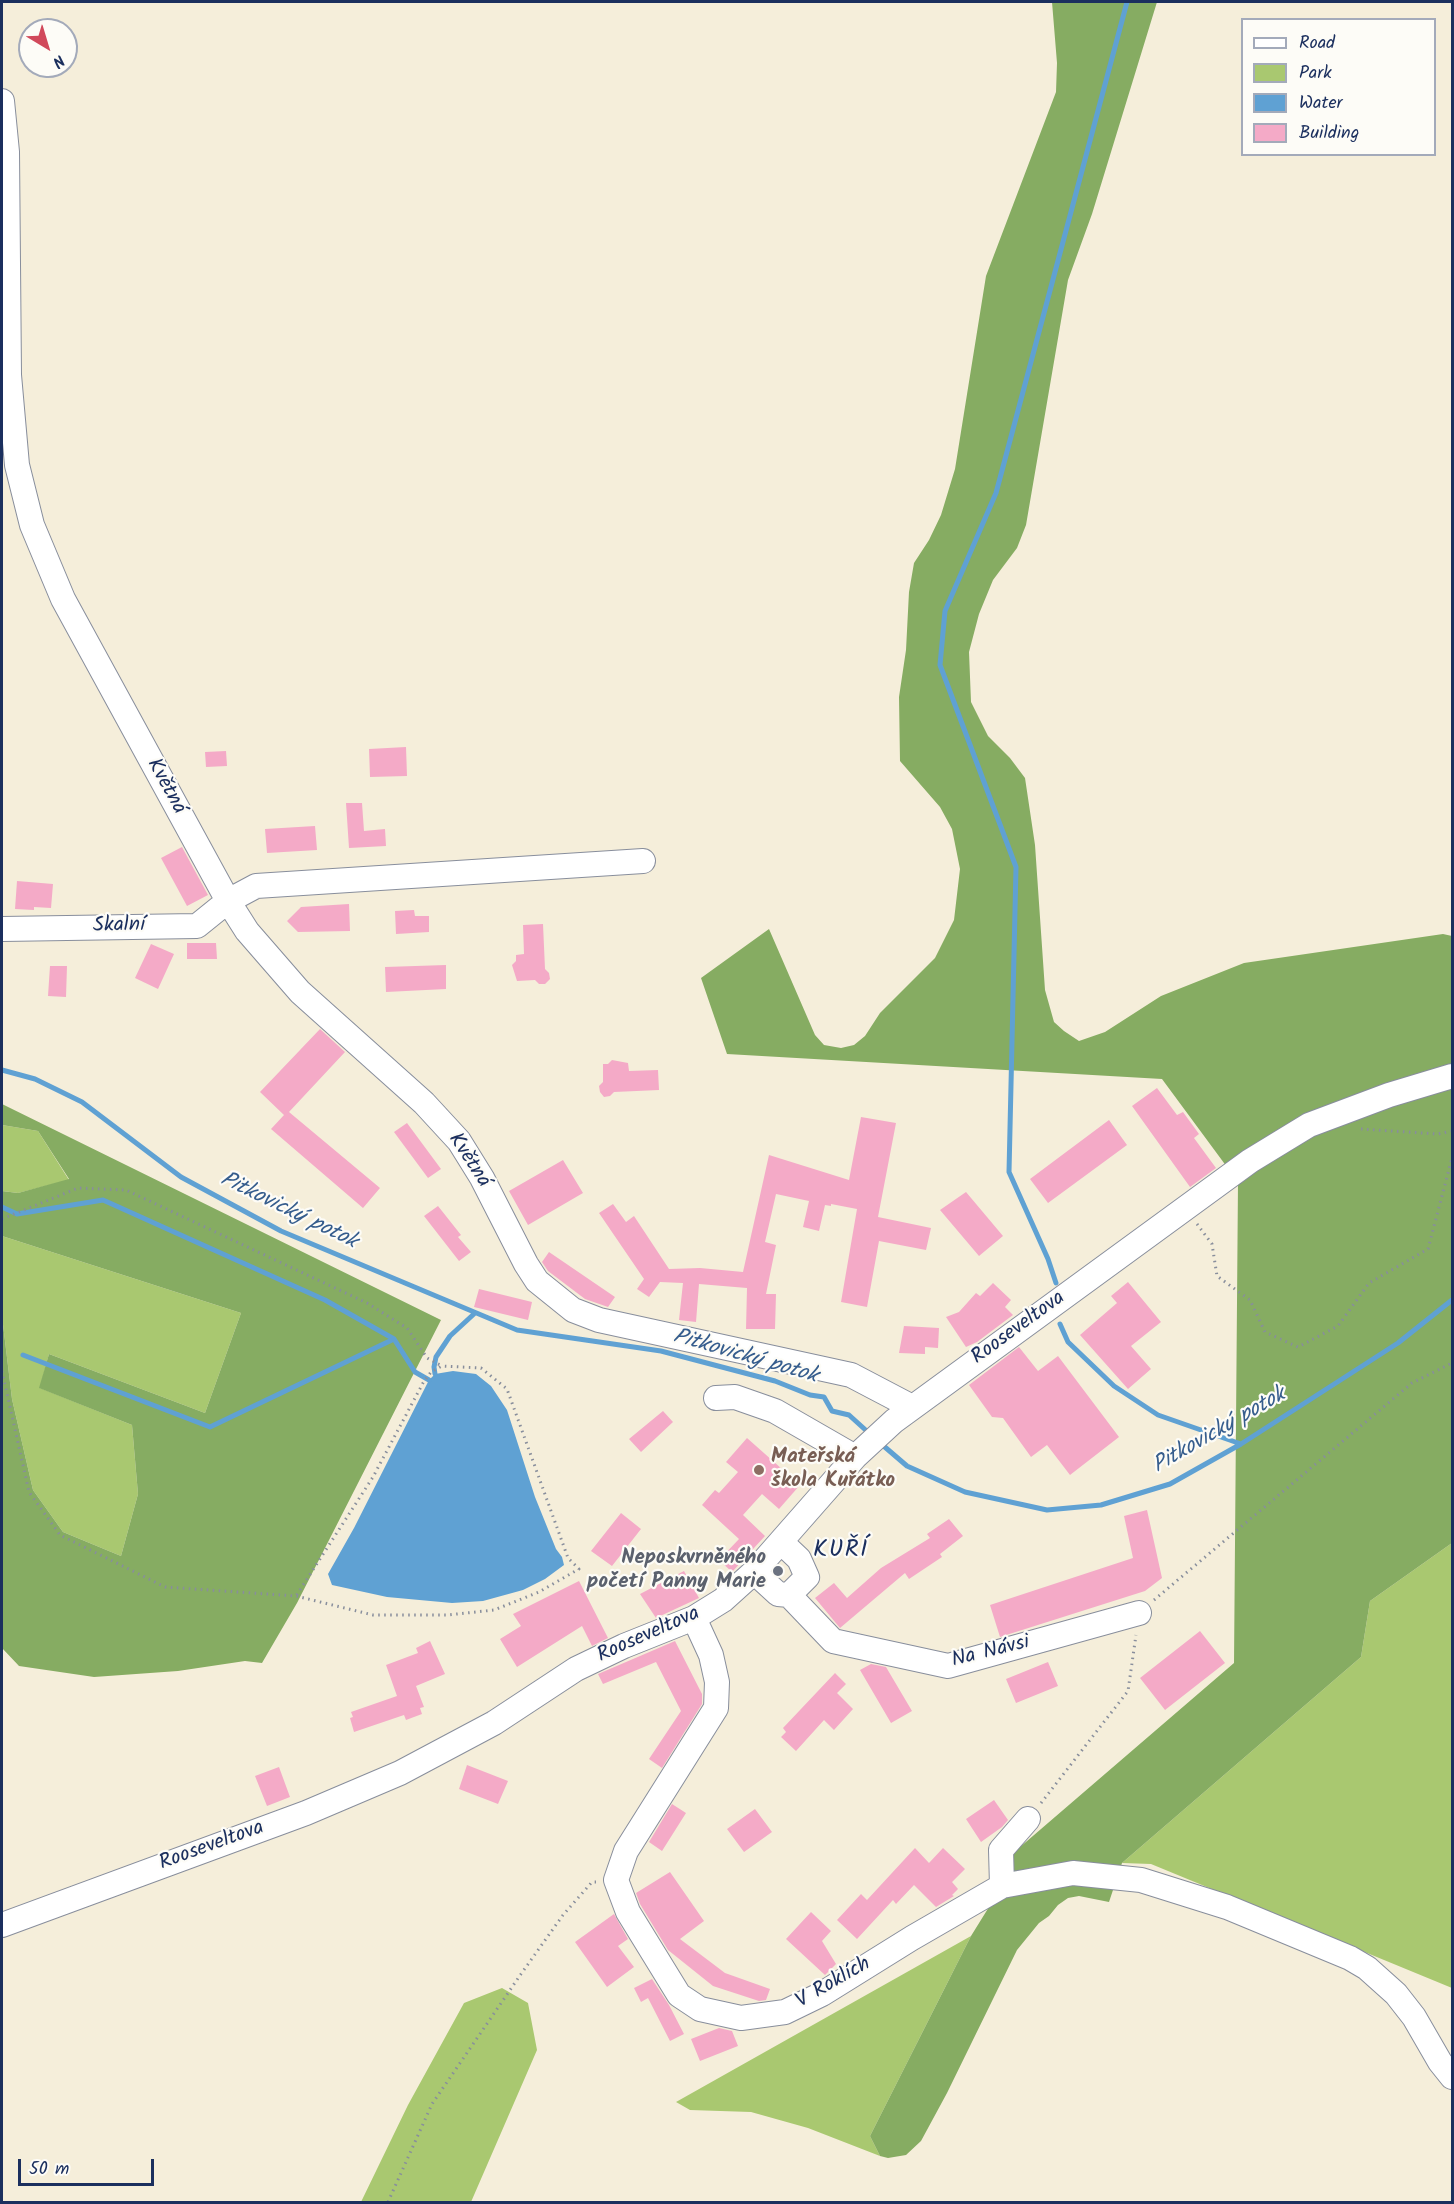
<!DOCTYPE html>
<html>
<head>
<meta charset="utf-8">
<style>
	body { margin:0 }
	#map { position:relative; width:1454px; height:2204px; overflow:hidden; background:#f5eeda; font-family:Kalam,sans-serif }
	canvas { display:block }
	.frame { position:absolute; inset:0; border:3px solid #1b2f5e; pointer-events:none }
	.legend { position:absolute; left:1241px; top:18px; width:195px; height:138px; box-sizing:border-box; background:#fdfcf7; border:2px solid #a3aaba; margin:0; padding:8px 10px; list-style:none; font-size:18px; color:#1b2f5e }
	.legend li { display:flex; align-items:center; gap:12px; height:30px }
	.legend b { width:30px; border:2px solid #a3aaba }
	.north { position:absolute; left:18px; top:18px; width:60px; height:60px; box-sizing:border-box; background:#fdfcf7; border:2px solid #a3aaba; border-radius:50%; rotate:142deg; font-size:16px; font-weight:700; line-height:24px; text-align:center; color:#1b2f5e }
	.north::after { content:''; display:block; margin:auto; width:21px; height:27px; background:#d1495b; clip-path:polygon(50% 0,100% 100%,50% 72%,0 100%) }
	.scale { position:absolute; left:18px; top:2159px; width:136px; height:27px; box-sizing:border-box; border:3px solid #1b2f5e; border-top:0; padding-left:8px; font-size:18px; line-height:21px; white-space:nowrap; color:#1b2f5e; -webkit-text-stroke:4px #fdfcf7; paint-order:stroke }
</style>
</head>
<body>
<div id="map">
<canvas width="1454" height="2204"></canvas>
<div class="frame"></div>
<ul class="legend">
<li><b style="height:8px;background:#fff"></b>Road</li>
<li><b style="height:16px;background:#a9c870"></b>Park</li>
<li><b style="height:16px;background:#5fa1d3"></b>Water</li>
<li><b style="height:16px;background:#f4aac7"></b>Building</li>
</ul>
<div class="north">N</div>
<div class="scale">50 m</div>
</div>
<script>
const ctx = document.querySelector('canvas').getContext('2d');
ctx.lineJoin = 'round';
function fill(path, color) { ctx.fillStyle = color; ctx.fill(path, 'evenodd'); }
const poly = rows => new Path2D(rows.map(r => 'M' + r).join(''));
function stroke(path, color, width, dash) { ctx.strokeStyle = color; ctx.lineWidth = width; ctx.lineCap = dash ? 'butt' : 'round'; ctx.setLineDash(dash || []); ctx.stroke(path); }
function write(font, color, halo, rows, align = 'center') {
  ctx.font = font + ' Kalam,sans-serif'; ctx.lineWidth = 4.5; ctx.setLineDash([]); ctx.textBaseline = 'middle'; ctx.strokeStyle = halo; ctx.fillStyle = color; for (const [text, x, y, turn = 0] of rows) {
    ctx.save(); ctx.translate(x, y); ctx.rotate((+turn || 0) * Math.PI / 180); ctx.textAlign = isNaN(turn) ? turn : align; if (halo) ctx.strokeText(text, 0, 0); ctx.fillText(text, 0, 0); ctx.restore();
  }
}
fill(poly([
	[2,1125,38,1131,69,1180,18,1193,2,1191],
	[2,1236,241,1313,205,1413,49,1354,40,1388,132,1425,138,1494,121,1556,63,1532,33,1490,12,1399,2,1316],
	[1452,1543,1452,1988,1151,1864,1122,1863,1361,1657,1370,1601],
	[971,1936,870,2136,880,2156,808,2128,751,2112,690,2110,676,2102],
	[502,1988,528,2003,537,2050,471,2202,361,2202,408,2105,464,2003]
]), '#a9c870');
fill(poly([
	[1052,2,1157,2,1092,214,1068,280,1026,525,1017,548,993,580,979,614,969,652,971,702,988,736,1010,758,1025,778,1035,845,1045,990,1054,1022,1064,1031,1079,1041,1105,1032,1161,996,1244,963,1443,934,1452,936,1452,1543,1370,1601,1361,1657,1122,1863,1109,1902,1079,1896,1068,1898,1058,1905,1049,1916,1039,1923,1017,1950,947,2093,921,2141,906,2155,888,2158,880,2156,870,2136,971,1936,1002,1886,998,1866,1234,1663,1238,1182,1162,1079,727,1054,701,978,769,929,815,1035,824,1045,841,1048,854,1045,865,1036,880,1013,935,958,954,920,960,869,952,829,940,807,900,761,899,697,906,650,909,592,914,563,929,540,941,515,955,469,986,276,1056,92,1057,63],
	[2,1104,441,1320,297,1603,262,1663,245,1661,178,1671,94,1677,19,1666,2,1648,2,1316,12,1399,33,1490,63,1532,121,1556,138,1494,132,1425,39,1388,49,1354,205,1413,241,1313,2,1236,2,1191,18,1193,69,1179,38,1131,2,1125]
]), '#86ac62');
fill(poly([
	[453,1371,476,1374,491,1386,507,1410,535,1497,556,1549,562,1557,564,1565,545,1579,523,1590,483,1601,452,1603,387,1597,332,1585,328,1574,354,1528,429,1380,435,1374]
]), '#5fa1d3');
stroke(poly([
	[2,1070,35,1079,82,1102,181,1177,281,1231,517,1330,661,1351,775,1381,810,1395,824,1397,832,1411,849,1415,870,1434],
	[2,1207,17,1214,103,1200,325,1300,394,1339,415,1372,429,1380],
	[1056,1283,1048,1259,1009,1172,1016,867,940,665,945,611,996,493,1127,2],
	[1060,1324,1068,1342,1114,1386,1158,1415,1241,1444],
	[23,1355,210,1427,394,1339],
	[435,1374,434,1367,436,1357,450,1336,475,1313],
	[879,1442,907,1466,965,1492,1047,1510,1101,1505,1170,1484,1241,1444,1398,1343,1452,1300]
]), '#5fa1d3', 5);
fill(poly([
	[406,747,407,776,370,777,369,749],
	[226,751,227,766,206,767,205,752],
	[346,803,362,803,364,831,385,829,386,846,349,848],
	[315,826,317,850,267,853,265,829],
	[182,847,208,895,187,906,161,858],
	[17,881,53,884,51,908,34,907,34,910,15,909],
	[349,904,350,931,298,932,287,921,301,907],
	[414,910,415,916,429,916,429,932,396,934,395,911],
	[543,924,545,969,549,973,550,979,545,984,539,984,535,980,517,981,512,965,516,961,516,955,524,954,523,925],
	[187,943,216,943,217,959,187,959],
	[151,944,174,954,158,989,135,978],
	[446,965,446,989,386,992,385,967],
	[50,966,67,966,66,997,48,996],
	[320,1029,345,1052,289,1112,380,1188,363,1208,271,1129,284,1115,260,1092],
	[612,1060,628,1063,629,1071,658,1070,659,1090,614,1092,610,1096,604,1097,600,1092,599,1086,603,1082,603,1064,608,1064],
	[1157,1088,1177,1115,1183,1112,1199,1134,1194,1138,1216,1168,1190,1187,1132,1106],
	[861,1117,896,1123,878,1217,931,1228,926,1250,879,1241,867,1307,841,1302,857,1209,831,1204,831,1206,825,1205,819,1231,803,1227,809,1201,776,1194,765,1242,776,1245,766,1294,776,1294,775,1329,746,1329,747,1288,699,1284,696,1322,679,1320,683,1283,660,1282,649,1297,637,1289,644,1279,599,1213,613,1204,626,1222,634,1216,669,1269,700,1268,743,1272,769,1155,849,1180],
	[1109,1120,1127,1145,1048,1203,1030,1179],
	[407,1123,441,1169,428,1178,394,1132],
	[563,1160,583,1193,528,1225,509,1191],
	[966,1192,1003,1236,979,1256,940,1210],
	[438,1206,461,1235,458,1237,471,1252,459,1261,424,1216],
	[549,1252,615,1297,608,1307,585,1299,548,1271,542,1262],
	[1128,1282,1161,1322,1131,1346,1151,1369,1128,1389,1080,1335,1117,1303,1111,1296],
	[993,1283,1011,1300,1005,1307,1013,1315,977,1342,966,1347,946,1317,959,1312,976,1293,980,1296],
	[479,1289,532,1302,528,1320,474,1307],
	[904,1326,939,1328,938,1348,925,1347,925,1354,899,1353],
	[1019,1347,1038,1371,1058,1356,1119,1437,1070,1475,1047,1445,1031,1457,1003,1418,992,1417,969,1385],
	[663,1411,673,1422,641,1452,629,1439],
	[747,1438,800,1485,779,1509,762,1494,743,1515,765,1536,732,1572,719,1560,739,1539,702,1505,715,1490,719,1493,738,1472,726,1462],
	[1147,1510,1162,1578,1145,1591,1000,1637,990,1605,1133,1558,1124,1516],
	[621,1513,641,1529,612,1566,591,1551],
	[949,1519,963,1536,940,1554,942,1557,909,1579,905,1573,840,1628,815,1598,834,1583,847,1598,881,1568,930,1538,927,1534],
	[684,1571,699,1598,656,1618,640,1594],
	[579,1581,608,1638,592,1646,582,1626,517,1667,500,1639,521,1626,513,1614],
	[1200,1631,1225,1663,1165,1710,1140,1678],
	[430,1641,445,1674,416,1686,424,1707,420,1708,422,1714,406,1720,404,1715,354,1732,350,1718,353,1717,351,1712,397,1696,386,1665,418,1653,416,1648],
	[675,1641,702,1694,702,1704,662,1768,649,1759,681,1711,656,1662,603,1684,598,1674],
	[1048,1662,1058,1686,1016,1703,1006,1679],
	[871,1664,886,1667,912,1711,891,1723,860,1670],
	[835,1673,846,1684,837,1693,853,1709,834,1730,824,1720,796,1751,781,1737,786,1732,783,1728],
	[467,1765,508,1781,498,1804,459,1789],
	[279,1767,290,1797,267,1806,255,1776],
	[994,1800,1008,1820,1002,1827,981,1842,966,1819],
	[672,1804,686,1813,662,1851,649,1842],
	[755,1809,772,1832,744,1852,727,1829],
	[915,1848,929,1863,943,1848,965,1869,952,1882,958,1889,952,1895,954,1896,936,1907,914,1885,896,1904,893,1900,857,1939,837,1920,861,1894,867,1900],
	[670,1872,704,1921,680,1939,725,1973,770,1989,766,2000,759,2001,713,1986,668,1950,640,1904,636,1893],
	[811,1912,831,1931,822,1941,836,1964,825,1975,786,1939],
	[614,1914,628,1939,618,1946,634,1967,607,1987,575,1942],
	[652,1979,669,2005,684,2034,670,2041,648,1998,641,2002,634,1988],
	[719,2028,732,2031,738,2046,700,2061,691,2039]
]), '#f4aac7');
const minor = poly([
	[2,101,7,152,9,375,17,465,32,525,63,599,228,901,247,931,300,992,424,1103,459,1141,482,1178,526,1264,537,1281,573,1310,599,1320,851,1375,912,1407],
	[2,929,197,926,228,901,256,886,643,861],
	[716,1398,735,1397,775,1411,855,1457],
	[781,1542,799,1559,807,1577,789,1595],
	[754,1572,778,1594,789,1595,833,1641,948,1666,1139,1613],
	[694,1618,711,1655,717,1682,716,1708,626,1851,616,1880,628,1912,679,1995,700,2009,741,2018,785,2012,822,1994,912,1938,1002,1886,1073,1873,1141,1880,1227,1907,1350,1958,1367,1968,1396,1994,1414,2017,1440,2062,1452,2077],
	[1002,1886,1001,1850,1028,1819],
	[2,1925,306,1813,400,1773,494,1723,576,1669,624,1646,694,1618,723,1600,754,1572,855,1457,894,1421,1250,1161,1309,1125,1389,1095,1452,1076]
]);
stroke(minor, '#888e9c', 26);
stroke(poly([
	[1361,1129,1438,1134,1452,1131],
	[2,1219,78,1188,126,1190,367,1303,407,1328,427,1358,442,1366],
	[1197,1224,1212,1244,1217,1276,1250,1300,1265,1332,1298,1347,1338,1326,1369,1283,1428,1249,1452,1158],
	[2,1371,29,1492,60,1535,165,1587,296,1596,373,1615,448,1615,494,1610,539,1592,579,1569,568,1558,507,1389,481,1368,442,1366,431,1372,423,1383,373,1477,296,1596],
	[1154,1600,1412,1383,1452,1363],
	[1041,1803,1128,1691,1136,1635],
	[388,2202,432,2104,521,1974,563,1915,592,1882,596,1882]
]), '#888e9c', 3, [1.5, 4.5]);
stroke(minor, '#fff', 24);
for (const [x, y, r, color] of [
	[759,1470,6,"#8d6e63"],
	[778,1571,6,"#6b7280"]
]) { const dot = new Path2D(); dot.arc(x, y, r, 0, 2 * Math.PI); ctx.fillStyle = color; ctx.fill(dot); stroke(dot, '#fdfcf7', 2); }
write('21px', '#1b2f5e', '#fdfcf7', [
	["Květná",165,787,61],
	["Skalní",119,927,-1],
	["Květná",468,1161,57],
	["Rooseveltova",1019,1329,-36],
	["Rooseveltova",649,1636,-24],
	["Na Návsi",991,1653,-14],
	["Rooseveltova",212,1847,-20],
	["V Roklích",834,1984,-30]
]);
write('bold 21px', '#785e54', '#fdfcf7', [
	["Mateřská",771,1458],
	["škola Kuřátko",771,1482]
], 'left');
write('bold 21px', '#5b616d', '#fdfcf7', [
	["Neposkvrněného",766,1559],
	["početí Panny Marie",766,1583]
], 'right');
write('italic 22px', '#365d8d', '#fdfcf7', [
	["Pitkovický potok",288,1212,26],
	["Pitkovický potok",745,1358,16],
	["Pitkovický potok",1220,1432,-30]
]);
ctx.letterSpacing = '1.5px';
write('24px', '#1b2f5e', '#fdfcf7', [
	["KUŘÍ",841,1552]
]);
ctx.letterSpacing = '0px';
</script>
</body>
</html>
